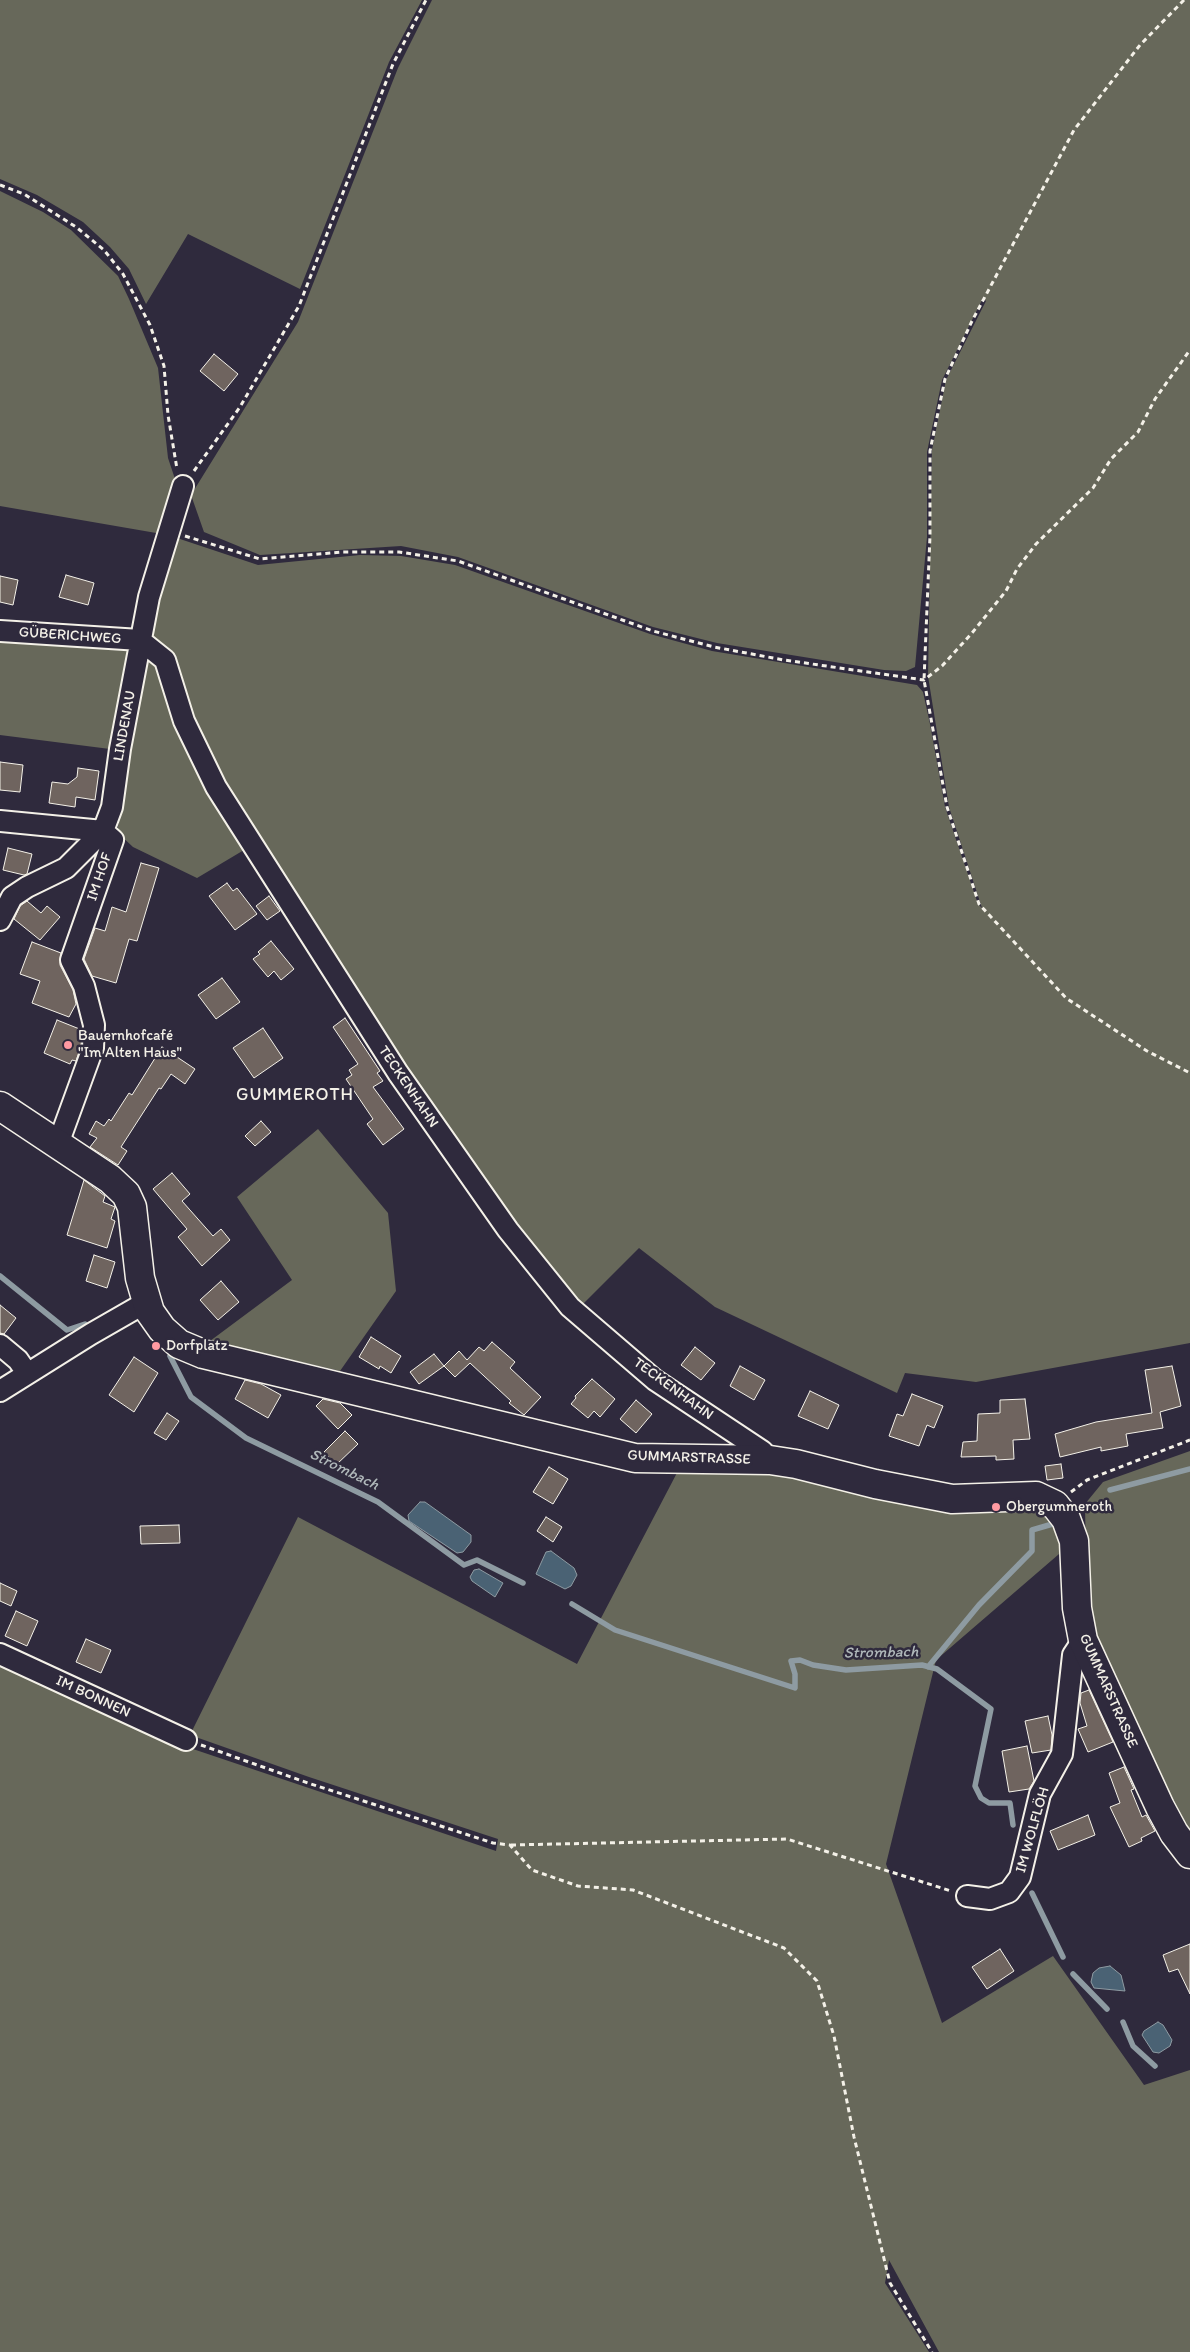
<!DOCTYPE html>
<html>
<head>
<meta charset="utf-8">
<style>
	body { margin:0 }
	canvas { display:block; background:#2f2a3d }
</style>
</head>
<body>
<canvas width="1190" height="2352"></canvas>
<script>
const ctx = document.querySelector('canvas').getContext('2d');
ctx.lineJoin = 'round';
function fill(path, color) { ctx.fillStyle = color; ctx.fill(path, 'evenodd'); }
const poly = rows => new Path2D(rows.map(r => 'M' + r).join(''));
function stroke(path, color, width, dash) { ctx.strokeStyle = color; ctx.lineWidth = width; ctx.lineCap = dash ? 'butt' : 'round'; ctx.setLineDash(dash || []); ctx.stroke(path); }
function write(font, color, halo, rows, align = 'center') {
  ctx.font = font + ' Itim,sans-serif'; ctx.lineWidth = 5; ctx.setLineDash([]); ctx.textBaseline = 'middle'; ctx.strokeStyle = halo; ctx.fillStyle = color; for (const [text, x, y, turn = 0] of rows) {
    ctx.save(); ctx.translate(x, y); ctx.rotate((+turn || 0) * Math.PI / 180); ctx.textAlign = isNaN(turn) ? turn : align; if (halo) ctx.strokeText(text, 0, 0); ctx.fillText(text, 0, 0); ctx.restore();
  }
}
fill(poly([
	[0,0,422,0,389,62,300,289,188,234,146,304,129,269,110,247,83,222,37,195,0,179],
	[432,0,1190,0,1190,1343,976,1382,905,1373,897,1393,715,1307,639,1248,580,1307,512,1226,405,1071,220,785,191,718,175,654,148,636,177,538,258,565,360,555,401,556,455,565,650,634,712,651,917,685,923,692,930,724,945,807,978,904,982,908,949,807,928,676,932,450,946,380,986,301,983,298,942,380,927,452,927,537,915,667,906,671,884,670,717,643,653,627,458,557,401,546,260,555,204,532,191,495,298,322,398,68],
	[0,191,43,212,71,230,118,276,129,299,158,368,168,458,177,485,162,534,0,506],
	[0,637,131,648,110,749,0,735],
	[153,660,160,664,209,791,244,850,197,878,133,847,117,832,145,665],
	[318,1129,388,1213,396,1291,340,1371,210,1341,292,1280,237,1197],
	[1190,1451,1190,1838,1169,1802,1087,1616,1085,1504,1103,1482],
	[679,1469,785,1472,1031,1505,1055,1519,1066,1548,936,1660,886,1864,942,2023,1053,1956,1144,2085,1190,2070,1190,2352,939,2352,889,2260,885,2283,929,2352,0,2352,0,1664,184,1746,496,1851,498,1839,309,1777,190,1735,298,1517,577,1664]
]), '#67685a');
const water = poly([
	[420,1502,425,1502,471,1535,471,1542,463,1552,457,1553,409,1521,408,1515,420,1502],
	[551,1551,574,1568,577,1575,571,1586,565,1589,536,1574,546,1552,551,1551],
	[479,1569,503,1583,495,1597,472,1581,470,1577,474,1570,479,1569],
	[1110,1966,1121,1975,1125,1991,1094,1988,1091,1982,1093,1973,1099,1968,1110,1966],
	[1158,2022,1163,2025,1172,2040,1170,2046,1159,2053,1153,2052,1142,2035,1144,2031,1158,2022]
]);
fill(water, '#4a6274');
stroke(water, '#8e9ba2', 1);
stroke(poly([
	[0,1276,67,1330,85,1324],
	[170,1356,191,1397,246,1438,378,1502,464,1565,477,1560,523,1583],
	[1110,1490,1190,1469],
	[572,1604,615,1630,795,1688,795,1674,791,1661,800,1660,813,1665,846,1670,922,1665,937,1669,991,1709,975,1786,981,1798,989,1803,1010,1803,1013,1825],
	[928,1667,979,1605,1032,1551,1032,1530,1056,1523],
	[1032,1893,1063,1957],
	[1073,1974,1107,2009],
	[1123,2022,1133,2046,1155,2066]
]), '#8e9ba2', 5.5);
const building = poly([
	[214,354,238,374,224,391,200,371,214,354],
	[66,575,94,583,88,605,59,597,66,575],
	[0,576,18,580,13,605,0,602,0,576],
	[0,762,23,765,20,792,0,790,0,762],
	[78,768,99,771,95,800,76,797,75,807,49,803,52,782,68,784,77,777,78,768],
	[8,848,32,854,27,874,24,875,3,870,8,848],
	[141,863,159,868,137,941,129,939,116,983,92,976,84,959,95,928,105,931,112,907,126,912,141,863],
	[227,883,233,891,237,888,257,914,235,930,209,896,227,883],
	[269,896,280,911,267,920,256,906,269,896],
	[27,901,41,913,47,906,60,917,40,940,14,919,20,906,27,901],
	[271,941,294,969,281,980,274,971,268,977,253,959,260,954,258,952,271,941],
	[32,942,61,953,60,965,73,990,76,1004,69,1017,32,1003,40,981,20,974,32,942],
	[222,978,240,1002,216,1019,198,995,222,978],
	[345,1018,380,1071,377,1073,383,1081,373,1087,404,1129,383,1145,367,1124,373,1119,346,1079,352,1075,349,1070,358,1064,333,1027,345,1018],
	[57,1020,82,1030,81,1046,76,1061,72,1060,70,1064,44,1053,57,1020],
	[263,1028,283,1058,254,1078,233,1048,263,1028],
	[162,1047,195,1069,185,1084,171,1074,161,1089,159,1088,121,1147,127,1151,118,1165,90,1147,97,1138,89,1134,96,1121,104,1126,109,1119,111,1121,129,1093,132,1095,162,1047],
	[261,1121,271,1132,255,1146,245,1136,261,1121],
	[172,1173,190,1194,182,1201,213,1236,221,1229,230,1240,202,1266,178,1237,187,1229,153,1189,172,1173],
	[84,1180,105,1196,103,1202,115,1207,111,1219,115,1221,107,1248,67,1235,84,1180],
	[94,1255,115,1262,107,1288,86,1281,94,1255],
	[221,1281,239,1302,218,1320,200,1300,221,1281],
	[0,1305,16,1318,4,1334,0,1333,0,1305],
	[371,1337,401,1356,391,1373,380,1366,379,1369,359,1357,371,1337],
	[492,1342,515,1362,510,1368,541,1397,524,1415,509,1403,511,1401,470,1363,455,1377,444,1366,459,1351,467,1360,479,1347,484,1351,492,1342],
	[695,1347,715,1363,701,1380,681,1365,695,1347],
	[434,1354,444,1366,419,1384,410,1372,434,1354],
	[134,1357,158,1373,134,1412,109,1395,134,1357],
	[740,1366,765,1380,754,1400,730,1386,740,1366],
	[1172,1366,1181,1406,1160,1412,1163,1428,1126,1434,1128,1446,1101,1451,1101,1447,1060,1457,1055,1434,1096,1422,1152,1413,1145,1370,1172,1366],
	[592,1379,615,1399,600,1417,594,1411,588,1418,571,1404,576,1398,575,1396,592,1379],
	[245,1380,261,1384,281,1395,268,1418,235,1399,245,1380],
	[810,1391,839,1405,828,1429,798,1416,810,1391],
	[912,1394,943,1406,934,1428,927,1425,919,1446,889,1436,897,1414,903,1416,912,1394],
	[323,1399,340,1403,352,1415,338,1429,316,1406,323,1399],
	[1025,1399,1030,1439,1013,1440,1014,1459,996,1460,996,1456,961,1457,963,1442,977,1441,978,1414,1000,1413,1000,1400,1025,1399],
	[636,1400,652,1414,636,1433,620,1419,636,1400],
	[167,1413,179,1421,166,1440,154,1433,167,1413],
	[345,1431,358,1444,336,1465,324,1452,345,1431],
	[1061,1464,1063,1478,1047,1480,1045,1466,1061,1464],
	[549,1467,568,1479,553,1504,533,1492,549,1467],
	[546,1517,562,1527,553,1542,537,1531,546,1517],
	[179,1525,180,1543,141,1544,140,1526,179,1525],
	[0,1583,17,1591,11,1606,0,1601,0,1583],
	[16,1611,38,1621,27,1646,5,1636,16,1611],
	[86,1639,111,1650,101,1673,76,1662,86,1639],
	[1089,1690,1113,1742,1088,1752,1078,1729,1087,1726,1080,1703,1081,1693,1089,1690],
	[1048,1716,1052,1735,1051,1750,1032,1753,1025,1721,1048,1716],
	[1027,1746,1034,1781,1029,1789,1009,1792,1002,1751,1027,1746],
	[1124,1767,1134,1789,1131,1790,1142,1817,1146,1815,1155,1831,1141,1838,1142,1841,1129,1847,1110,1807,1120,1803,1109,1773,1124,1767],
	[1088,1815,1095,1835,1058,1850,1050,1831,1088,1815],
	[1190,1944,1190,1994,1178,1969,1169,1972,1163,1955,1190,1944],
	[1000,1949,1014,1971,987,1989,972,1967,1000,1949]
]);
fill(building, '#6f645f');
stroke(building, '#f4f1e8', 1);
const street = poly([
	[0,631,140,640,165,660,184,721,216,787,398,1073,508,1230,570,1307,655,1380,762,1451,770,1460],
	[0,821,103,831,113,840,71,960,84,986,94,1025,93,1048,58,1144],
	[0,920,12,897,27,887,66,868,103,831,112,807,120,749,149,597,183,486],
	[0,1345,18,1360,27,1373],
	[0,1391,91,1334,145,1303],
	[0,1654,186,1740],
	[967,1896,990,1899,1009,1892,1020,1877,1040,1794,1062,1754,1073,1655,1083,1640]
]);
const secondary = poly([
	[0,1106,110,1179,126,1194,132,1207,140,1278,150,1312,162,1329,179,1344,203,1354,635,1458,770,1460,796,1464,875,1484,952,1499,1036,1496,1055,1505,1066,1519,1074,1541,1077,1608,1083,1640,1160,1807,1174,1833,1190,1854]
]);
stroke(street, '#f4f1e8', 24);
stroke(secondary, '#f4f1e8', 31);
stroke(poly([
	[1184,0,1140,45,1074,130,972,321,945,379,930,451,930,536,924,680,947,807,979,904,1066,998,1147,1051,1190,1073],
	[0,185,24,194,76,227,104,250,123,274,150,325,164,366,168,415,177,469],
	[194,471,240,407,299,306,393,64,426,0],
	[185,536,260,559,342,552,399,552,458,561,653,631,714,647,784,660,924,680,942,666,972,633,1006,591,1017,569,1036,544,1093,488,1111,459,1138,432,1155,399,1190,350],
	[1071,1492,1087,1480,1190,1440],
	[201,1745,308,1783,493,1843,510,1845,532,1870,578,1886,633,1890,784,1948,817,1981,834,2036,854,2137,890,2283,932,2352],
	[511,1845,787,1839,951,1891]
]), '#f4f1e8', 3, [5, 4]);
stroke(street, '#2f2a3d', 20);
stroke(secondary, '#2f2a3d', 28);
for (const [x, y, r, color] of [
	[68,1045,5,"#ff9aa2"],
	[156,1346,5,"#ff9aa2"],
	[996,1507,5,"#ff9aa2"]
]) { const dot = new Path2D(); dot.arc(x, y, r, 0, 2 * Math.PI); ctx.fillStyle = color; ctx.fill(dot); stroke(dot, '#2f2a3d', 2); }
write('15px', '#f4f1e8', '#2f2a3d', [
	["GÜBERICHWEG",70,636,4],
	["LINDENAU",125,726,-80],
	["IM HOF",100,877,-71],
	["TECKENHAHN",408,1087,56],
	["TECKENHAHN",673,1389,36],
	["GUMMARSTRASSE",689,1458,2],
	["GUMMARSTRASSE",1108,1691,66],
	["IM BONNEN",93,1697,25],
	["IM WOLFLÖH",1033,1830,-74]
]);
write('15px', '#f4f1e8', '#2f2a3d', [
	["Bauernhofcafé",78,1036],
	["\"Im Alten Haus\"",78,1053],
	["Dorfplatz",166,1346],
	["Obergummeroth",1006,1507]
], 'left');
write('italic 16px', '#b0b8ba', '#2f2a3d', [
	["Strombach",344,1470,26],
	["Strombach",881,1653,-1]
]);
ctx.letterSpacing = '1px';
write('18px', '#f4f1e8', '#2f2a3d', [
	["GUMMEROTH",295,1095]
]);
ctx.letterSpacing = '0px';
</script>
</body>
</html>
